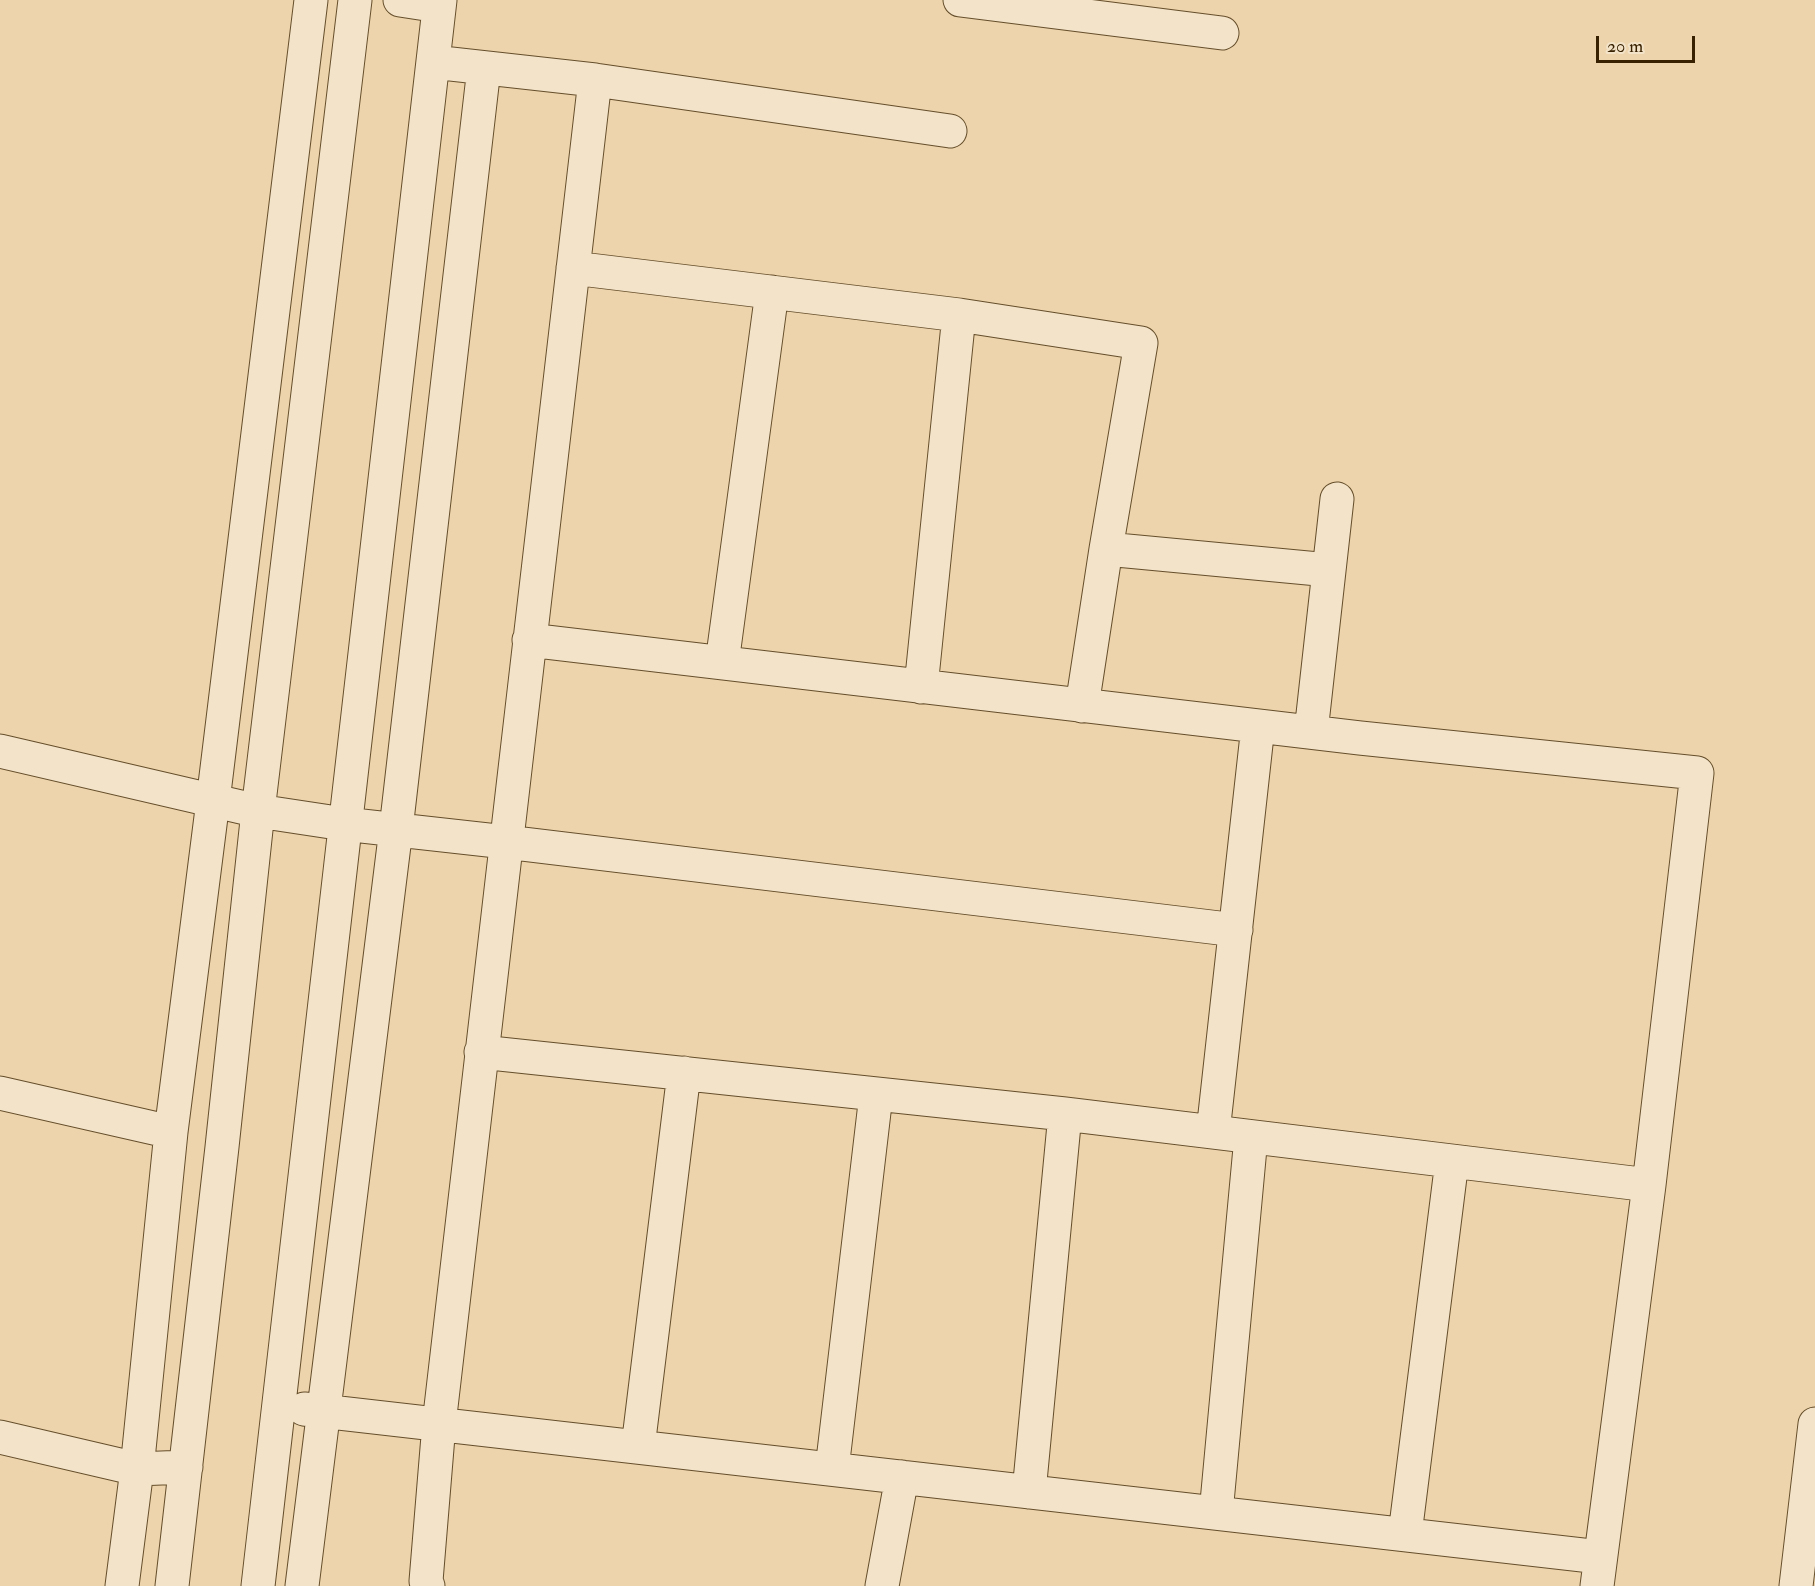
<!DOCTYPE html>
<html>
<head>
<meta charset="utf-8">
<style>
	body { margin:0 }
	#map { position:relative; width:1815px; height:1586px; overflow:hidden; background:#edd4ac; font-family:"IM FELL Double Pica",serif }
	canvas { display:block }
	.scale { position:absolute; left:1596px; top:36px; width:99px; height:27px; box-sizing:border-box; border:3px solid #382100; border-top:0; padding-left:8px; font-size:18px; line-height:21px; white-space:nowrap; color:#382100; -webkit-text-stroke:4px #f3e3c9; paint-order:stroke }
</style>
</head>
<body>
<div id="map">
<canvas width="1815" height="1586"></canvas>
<div class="scale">20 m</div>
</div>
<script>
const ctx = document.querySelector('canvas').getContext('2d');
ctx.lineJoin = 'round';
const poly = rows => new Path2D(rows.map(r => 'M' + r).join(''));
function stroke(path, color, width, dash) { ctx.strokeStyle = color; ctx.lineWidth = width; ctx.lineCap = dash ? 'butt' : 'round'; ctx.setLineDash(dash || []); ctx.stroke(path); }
const minor = poly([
	[400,0,439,6],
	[960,0,1222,33],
	[433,62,595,80,950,131],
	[573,268,959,315,921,687],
	[959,315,1141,343,1106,549,1082,706],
	[1106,549,1329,570],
	[529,640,1360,738,1697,773,1649,1185,1597,1586],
	[722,663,772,292],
	[1311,732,1337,499],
	[0,751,258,811,344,824,506,842,1236,930],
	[481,1052,1065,1114,1649,1185],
	[0,1093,171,1132],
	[1213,1132,1258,726],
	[304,1409,1600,1557],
	[0,1437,137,1469,186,1467],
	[638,1447,684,1073],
	[832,1469,876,1095],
	[1029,1492,1065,1114],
	[1216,1513,1251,1137],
	[1405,1534,1452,1161],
	[122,1586,137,1469,171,1132,213,801,311,0],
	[172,1586,222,1147,258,811,355,0],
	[258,1586,440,0],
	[302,1586,396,829,484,68],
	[428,1586,426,1581,439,1424,595,80],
	[882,1586,902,1477],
	[1796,1586,1815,1424]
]);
stroke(minor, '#654e2b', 35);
stroke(minor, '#f3e3c9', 33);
</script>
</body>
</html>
